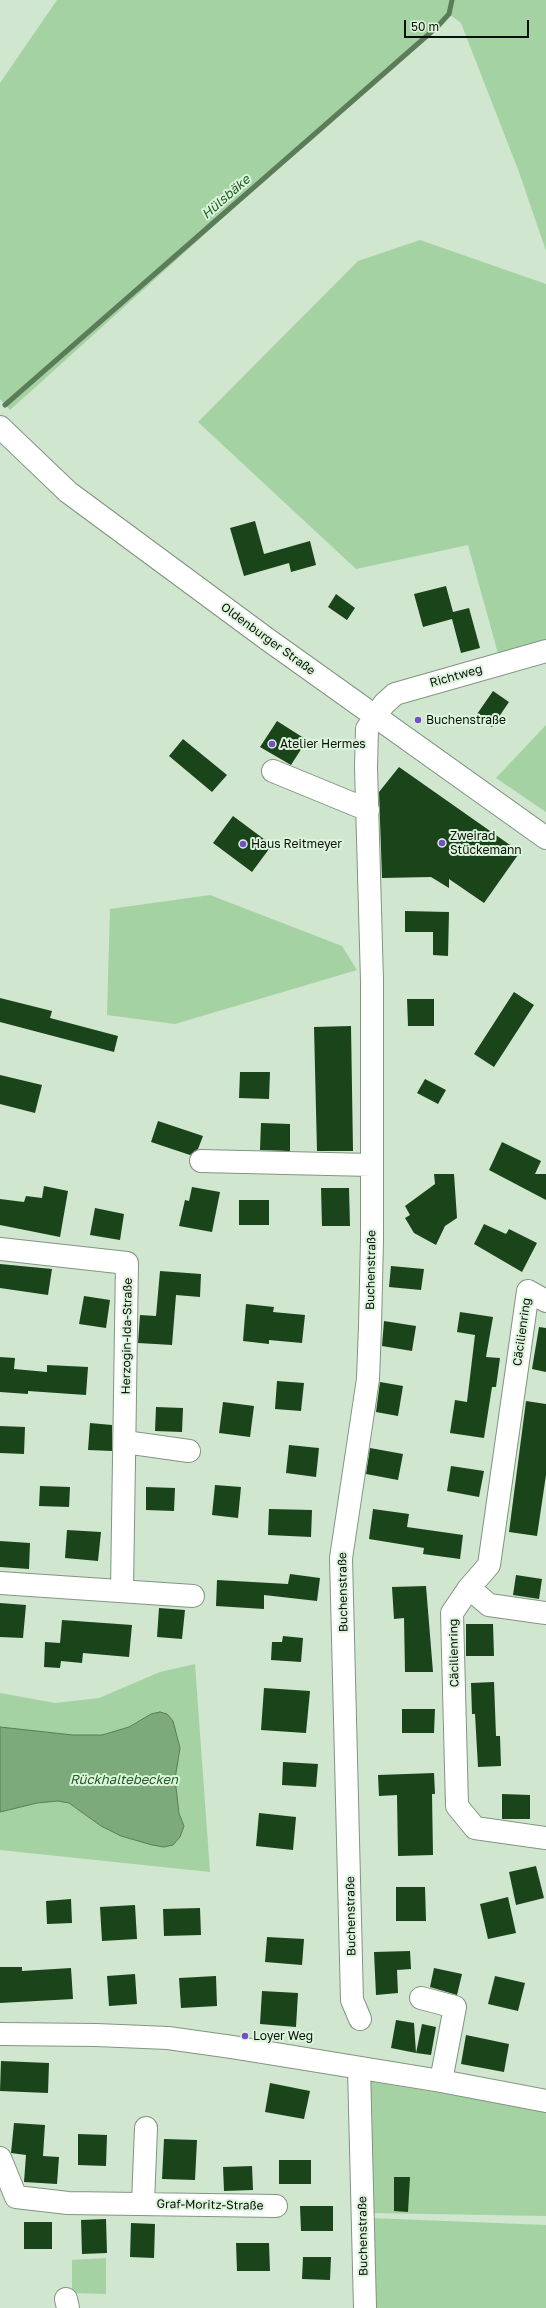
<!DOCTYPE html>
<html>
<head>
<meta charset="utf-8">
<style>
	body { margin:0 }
	#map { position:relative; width:546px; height:2308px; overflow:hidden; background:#d0e6cf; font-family:"Golos Text",sans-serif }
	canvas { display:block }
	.scale { position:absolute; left:404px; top:20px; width:125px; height:18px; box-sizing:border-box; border:2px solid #091009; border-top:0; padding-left:5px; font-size:12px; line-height:14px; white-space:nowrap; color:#091009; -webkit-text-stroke:3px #ddf4dc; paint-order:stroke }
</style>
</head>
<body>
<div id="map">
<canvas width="546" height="2308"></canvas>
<div class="scale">50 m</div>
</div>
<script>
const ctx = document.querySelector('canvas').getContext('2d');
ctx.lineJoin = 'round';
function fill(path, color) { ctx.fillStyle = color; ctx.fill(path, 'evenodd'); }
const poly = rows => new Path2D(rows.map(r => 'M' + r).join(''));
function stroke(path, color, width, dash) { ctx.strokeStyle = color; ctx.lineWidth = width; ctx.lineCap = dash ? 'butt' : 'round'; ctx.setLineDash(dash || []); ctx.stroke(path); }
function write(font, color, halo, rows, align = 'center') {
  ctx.font = font + ' "Golos Text",sans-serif'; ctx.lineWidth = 4; ctx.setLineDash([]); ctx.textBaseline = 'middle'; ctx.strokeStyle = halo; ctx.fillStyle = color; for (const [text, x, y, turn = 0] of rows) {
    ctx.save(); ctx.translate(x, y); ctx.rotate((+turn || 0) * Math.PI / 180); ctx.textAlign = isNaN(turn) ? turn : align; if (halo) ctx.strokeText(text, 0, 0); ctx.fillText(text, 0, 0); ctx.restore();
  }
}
fill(poly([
	[57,0,546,0,546,251,519,172,461,23,449,14,10,410,0,399,0,83],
	[420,240,546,284,546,643,499,657,468,545,356,569,198,422,358,261],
	[546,725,546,812,496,778],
	[210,895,342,946,357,970,175,1024,107,1015,110,909],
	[195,1664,210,1872,0,1850,0,1812,37,1803,58,1801,69,1803,101,1826,121,1836,152,1845,164,1847,184,1826,176,1801,175,1779,180,1748,151,1714,129,1727,102,1735,73,1735,0,1727,0,1693,55,1703,99,1698,160,1672],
	[367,2081,546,2110,546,2216,370,2213],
	[371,2218,546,2225,546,2308,373,2308],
	[106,2258,106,2294,72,2293,72,2260]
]), '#a4d2a3');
const water = poly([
	[160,1712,167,1714,173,1721,180,1748,175,1779,179,1813,184,1826,180,1837,173,1845,164,1847,152,1845,121,1836,101,1826,69,1803,58,1801,37,1803,0,1812,0,1727,73,1735,102,1735,129,1727,151,1714,160,1712]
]);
fill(water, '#7caa7a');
stroke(water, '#5a7c58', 1);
stroke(poly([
	[5,405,437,27,449,14,452,0]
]), '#5a7c58', 5);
fill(poly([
	[255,521,264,554,310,541,316,565,291,572,289,563,244,576,230,528],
	[446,586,453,612,469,608,480,648,461,653,452,619,423,627,414,594],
	[336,594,355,608,347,620,328,607],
	[493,691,509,702,492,727,475,717],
	[277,721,307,740,291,765,260,747],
	[183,739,227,775,212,792,169,756],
	[399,767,520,852,484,903,449,879,449,888,431,877,382,878,379,792],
	[233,816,272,845,252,872,213,843],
	[405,911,449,912,448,956,433,955,433,932,405,932],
	[514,992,534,1005,494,1067,474,1054],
	[0,998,52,1011,50,1018,118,1036,114,1052,0,1022],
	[407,999,434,999,434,1026,408,1026],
	[351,1026,353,1151,317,1151,314,1027],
	[240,1072,270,1072,269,1099,239,1098],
	[0,1075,42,1085,35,1113,0,1104],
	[425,1079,446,1090,438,1104,417,1093],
	[158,1121,203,1136,198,1149,190,1155,151,1142],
	[261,1123,290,1124,290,1151,260,1150],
	[502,1142,541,1161,535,1174,546,1174,546,1200,489,1170],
	[434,1174,454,1174,457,1218,445,1226,436,1245,414,1233,405,1218,410,1215,405,1206,435,1184],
	[44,1186,68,1191,60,1237,0,1225,0,1199,24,1202,26,1196,42,1198],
	[192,1187,220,1192,212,1232,179,1226,185,1200,189,1201],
	[321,1188,349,1188,350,1226,322,1226],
	[239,1200,269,1200,269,1225,239,1225],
	[95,1208,124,1214,120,1240,90,1235],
	[484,1224,506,1234,509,1229,537,1243,522,1272,474,1244],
	[0,1264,52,1269,48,1295,0,1288],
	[391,1266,424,1269,421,1290,389,1287],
	[160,1271,201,1274,200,1297,176,1295,172,1345,138,1343,140,1315,156,1316],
	[84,1296,110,1300,106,1328,79,1324],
	[246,1304,274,1307,273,1312,305,1315,302,1343,269,1340,269,1344,243,1341],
	[460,1312,493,1317,486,1357,500,1358,496,1387,492,1387,484,1438,450,1433,455,1400,467,1402,475,1335,457,1332],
	[384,1321,416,1326,412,1351,382,1346],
	[539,1327,546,1328,546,1372,532,1369],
	[0,1357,15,1358,14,1369,47,1372,47,1365,88,1367,86,1395,28,1391,28,1394,0,1392],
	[277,1381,304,1383,301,1411,275,1409],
	[380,1382,403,1386,398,1416,376,1412],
	[526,1401,546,1404,546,1475,537,1536,509,1532],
	[223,1402,254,1406,250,1437,219,1433],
	[156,1407,183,1408,182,1432,155,1431],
	[90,1423,112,1425,112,1451,88,1450],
	[0,1426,25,1427,24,1454,0,1453],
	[289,1445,319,1448,316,1477,286,1473],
	[370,1448,403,1454,398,1480,366,1474],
	[451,1466,484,1471,479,1497,447,1491],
	[215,1485,241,1487,238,1518,212,1515],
	[40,1486,70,1487,69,1507,39,1506],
	[146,1487,175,1488,174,1511,146,1510],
	[269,1509,312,1510,311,1537,268,1535],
	[373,1509,409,1514,407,1527,463,1535,460,1559,423,1554,424,1548,369,1539],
	[67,1530,101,1532,98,1561,65,1558],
	[0,1541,30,1543,29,1569,0,1567],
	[290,1574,320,1578,317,1601,264,1595,264,1609,216,1606,217,1580,288,1584],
	[516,1575,542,1579,539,1599,513,1595],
	[426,1586,433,1672,405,1672,404,1618,394,1619,392,1587],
	[0,1603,26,1605,23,1638,0,1637],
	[159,1608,185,1610,182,1639,157,1637],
	[62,1620,132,1625,129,1657,83,1653,82,1663,61,1661,60,1668,44,1667,45,1642,60,1643],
	[466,1624,493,1624,494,1656,466,1656],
	[283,1636,303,1638,301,1662,271,1660,272,1642,282,1642],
	[494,1682,496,1736,500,1736,501,1766,478,1767,475,1714,472,1714,471,1683],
	[264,1688,310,1691,306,1733,261,1730],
	[402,1709,435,1709,434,1733,402,1733],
	[283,1762,318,1764,316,1787,282,1785],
	[434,1773,435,1794,432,1794,433,1855,398,1856,397,1795,379,1796,378,1775],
	[502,1794,530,1795,530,1819,502,1819],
	[259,1813,296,1817,293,1850,256,1846],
	[536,1866,544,1898,516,1905,509,1872],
	[396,1887,425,1887,426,1921,396,1921],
	[508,1897,516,1933,488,1939,480,1904],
	[71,1899,72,1923,47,1924,46,1901],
	[135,1905,137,1939,102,1941,100,1907],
	[200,1908,201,1935,164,1936,163,1909],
	[267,1937,304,1939,302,1965,265,1962],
	[410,1951,411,1969,397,1970,398,1993,376,1995,374,1952],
	[0,1967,22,1967,22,1971,71,1968,73,1999,0,2003],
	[434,1968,462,1974,457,1995,430,1987],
	[135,1974,137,2004,109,2006,107,1976],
	[216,1976,217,2006,181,2008,179,1978],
	[495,1976,525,1983,518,2011,488,2004],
	[262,1991,298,1993,296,2027,260,2024],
	[396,2020,414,2023,416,2053,391,2048],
	[422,2024,436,2027,431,2055,416,2053],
	[466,2035,509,2044,504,2072,461,2064],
	[1,2061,49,2063,48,2093,0,2091],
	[270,2083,310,2091,304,2119,265,2112],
	[14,2123,45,2125,43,2156,59,2157,57,2184,24,2182,26,2155,11,2153],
	[78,2134,107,2135,106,2166,78,2165],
	[164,2139,197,2140,195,2180,162,2179],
	[279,2160,311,2160,311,2184,279,2184],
	[252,2166,253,2190,224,2191,223,2167],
	[394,2177,410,2177,408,2212,394,2211],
	[300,2206,333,2206,333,2231,301,2231],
	[106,2219,107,2253,82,2254,81,2220],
	[24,2222,52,2222,52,2249,24,2249],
	[131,2223,155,2224,154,2258,130,2257],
	[236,2243,269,2243,270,2271,237,2271],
	[303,2257,331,2257,330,2280,302,2279]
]), '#1a451a');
const minor = poly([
	[0,427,68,492,267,639,546,838],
	[273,771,368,810],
	[201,1161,371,1165],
	[0,1249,127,1263,122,1590],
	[546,1301,528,1291,489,1565,469,1588,452,1613,457,1806,475,1828,546,1838],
	[125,1442,189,1451],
	[0,1583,193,1596],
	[469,1588,489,1605,546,1613],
	[421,1998,455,2007,441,2081],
	[360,2019,352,2000,341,1558,368,1379,370,1326,372,1239,372,981,366,767,367,729,384,704,395,694,546,651],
	[0,2034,96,2035,168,2038,232,2047,441,2081,546,2101],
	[359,2068,365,2308],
	[0,2158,16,2197,68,2203,276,2206],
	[143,2203,146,2128],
	[66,2299,68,2308]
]);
stroke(minor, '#819580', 24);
stroke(minor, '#fff', 22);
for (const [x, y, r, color] of [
	[418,720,4,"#744dc7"],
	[272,744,4,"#744dc7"],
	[442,843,4,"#744dc7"],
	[243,844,4,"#744dc7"],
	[245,2036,4,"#744dc7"]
]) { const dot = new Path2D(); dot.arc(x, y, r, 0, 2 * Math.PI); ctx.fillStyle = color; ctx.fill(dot); stroke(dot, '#ddf4dc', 1.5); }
write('12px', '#091009', '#ddf4dc', [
	["Oldenburger Straße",268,639,36],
	["Richtweg",456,676,-16],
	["Buchenstraße",371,1270,-89],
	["Cäcilienring",522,1332,-82],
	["Herzogin-Ida-Straße",127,1336,-89],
	["Buchenstraße",343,1592,-91],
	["Cäcilienring",454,1653,-91],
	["Buchenstraße",351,1916,-91],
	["Graf-Moritz-Straße",210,2205,1],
	["Buchenstraße",363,2236,-91]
]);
write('12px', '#091009', '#ddf4dc', [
	["Buchenstraße",426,720],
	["Atelier Hermes",280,744],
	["Zweirad",450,836],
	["Stückemann",450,850],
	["Haus Reitmeyer",251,844],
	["Loyer Weg",253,2036]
], 'left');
write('italic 13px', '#206022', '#ddf4dc', [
	["Hülsbäke",226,197,-41],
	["Rückhaltebecken",124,1780]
]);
</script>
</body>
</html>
